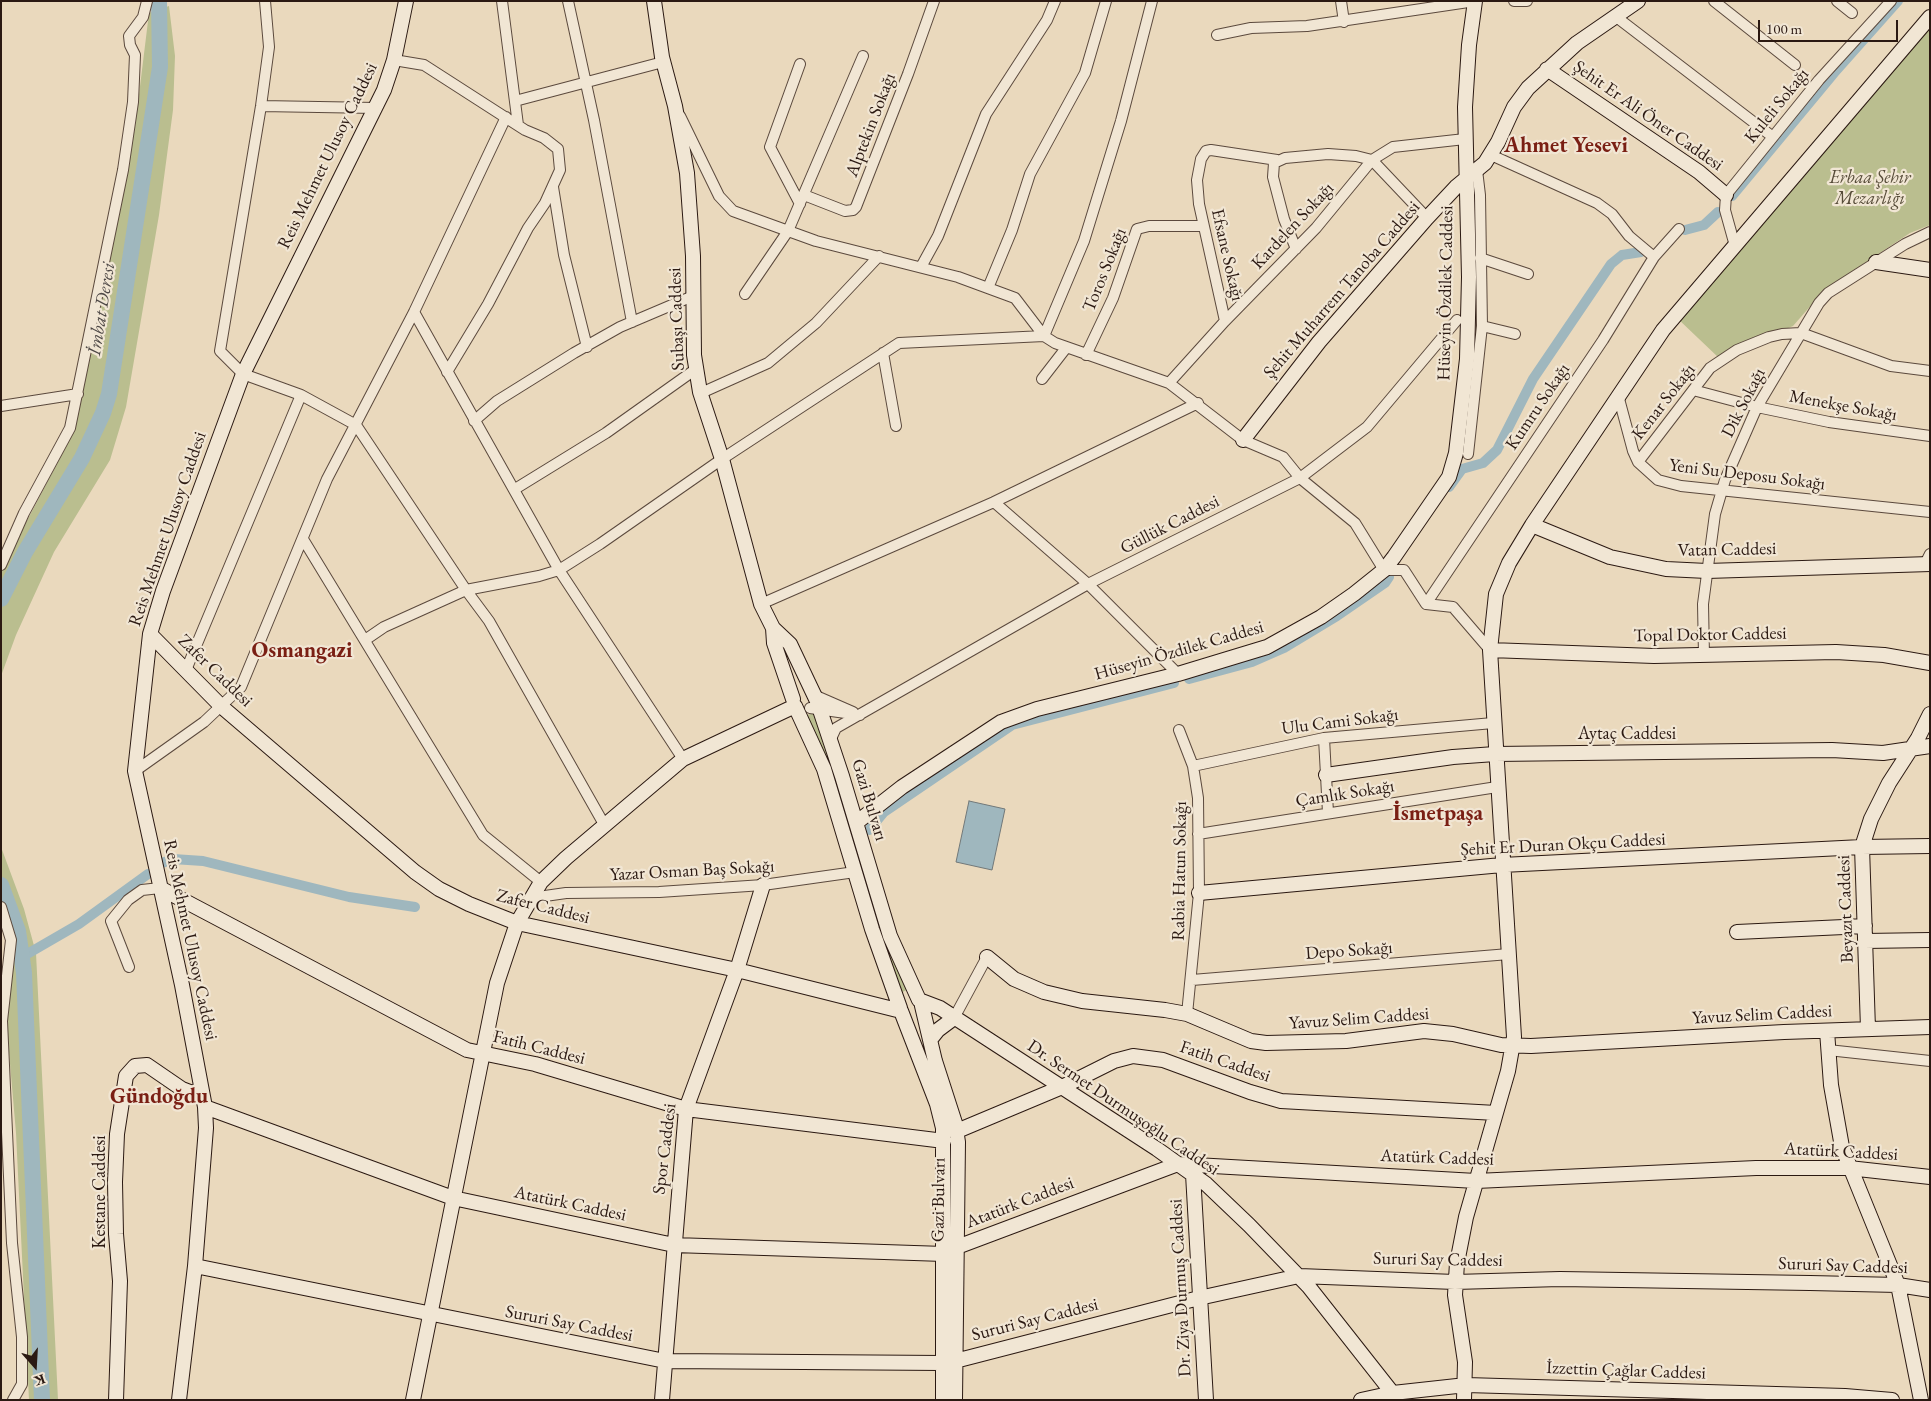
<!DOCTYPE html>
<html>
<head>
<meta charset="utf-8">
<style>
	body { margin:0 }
	#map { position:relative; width:1931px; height:1401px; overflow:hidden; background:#ead9bd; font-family:"EB Garamond",serif }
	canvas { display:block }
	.frame { position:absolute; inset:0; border:2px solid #2b1912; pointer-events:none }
	.north { position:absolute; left:10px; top:1341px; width:50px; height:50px; -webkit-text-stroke:4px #f1e6d4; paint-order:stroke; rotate:161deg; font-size:14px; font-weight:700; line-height:20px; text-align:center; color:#2b1912 }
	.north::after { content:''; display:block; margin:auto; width:18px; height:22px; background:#2b1912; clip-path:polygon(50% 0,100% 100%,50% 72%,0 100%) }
	.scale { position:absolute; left:1758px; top:20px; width:140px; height:22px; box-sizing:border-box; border:2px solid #2b1912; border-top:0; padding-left:6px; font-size:15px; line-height:18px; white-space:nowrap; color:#2b1912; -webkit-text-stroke:4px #f1e6d4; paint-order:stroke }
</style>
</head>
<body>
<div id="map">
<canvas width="1931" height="1401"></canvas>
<div class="frame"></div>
<div class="north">K</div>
<div class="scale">100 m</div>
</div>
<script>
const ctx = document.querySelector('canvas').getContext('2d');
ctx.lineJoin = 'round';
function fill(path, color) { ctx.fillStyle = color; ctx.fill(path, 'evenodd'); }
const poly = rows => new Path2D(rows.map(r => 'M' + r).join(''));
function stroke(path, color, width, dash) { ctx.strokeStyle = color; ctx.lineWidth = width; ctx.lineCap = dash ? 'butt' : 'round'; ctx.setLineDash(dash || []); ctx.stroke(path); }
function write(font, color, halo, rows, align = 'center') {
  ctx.font = font + ' "EB Garamond",serif'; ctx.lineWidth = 4.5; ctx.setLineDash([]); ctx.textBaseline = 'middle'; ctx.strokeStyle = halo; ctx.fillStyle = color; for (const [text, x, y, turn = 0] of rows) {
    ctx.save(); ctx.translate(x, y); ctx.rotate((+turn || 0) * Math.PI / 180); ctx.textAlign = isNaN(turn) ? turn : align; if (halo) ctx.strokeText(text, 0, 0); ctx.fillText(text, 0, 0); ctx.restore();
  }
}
fill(poly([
	[169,6,175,56,173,110,159,215,126,407,110,460,54,552,16,635,1,676,1,570,70,439,77,418,135,127,149,13],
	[1930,28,1930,225,1910,233,1833,284,1821,294,1793,326,1719,358,1677,318],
	[813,713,849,823,879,922,907,990,900,993,847,823,826,759,807,715],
	[1,847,24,909,36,953,58,1400,29,1400,16,1133,7,1029,7,942,1,925]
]), '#babe8f');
const water = poly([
	[969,801,1005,809,992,870,956,862,969,801]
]);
fill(water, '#9fb7be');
stroke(water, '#717879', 1);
stroke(poly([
	[1732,196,1834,73,1898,1],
	[1685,230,1704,225,1718,212],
	[1449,487,1462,469,1483,463,1497,450,1533,379,1611,264,1622,255,1641,252],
	[1189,679,1252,662,1284,648,1337,616,1385,583,1389,577],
	[869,830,884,812,1012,725,1174,683],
	[162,863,173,859,203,861,349,897,415,907],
	[22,957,79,924,148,874]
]), '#9fb7be', 10);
stroke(poly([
	[1,599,25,552,82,458,103,413,109,394,160,67,159,1],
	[1,885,18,931,24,973,42,1400]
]), '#9fb7be', 16);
const street = poly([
	[265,1,269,47,261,106,220,351,243,374,301,395,356,425,466,590,489,621,605,826],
	[502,1,518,125],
	[568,1,594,120,632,322],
	[1341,1,1344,22],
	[1514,1,1527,1],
	[1714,1,1795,65],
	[1837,1,1852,13],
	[1615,16,1769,134],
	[1217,35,1251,28,1307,26,1475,1],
	[394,60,424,65,525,130,544,138,558,149,560,170,545,203,528,228,488,304,447,372],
	[515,101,663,62],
	[261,106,376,108],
	[680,116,719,196,733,211,816,241,958,277,1015,298,1044,336,1055,343,1169,383,1243,440,1283,457,1300,478,1355,523,1384,570,1404,570,1426,604,1453,607,1490,650],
	[1491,155,1597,203,1612,214,1629,236,1654,257],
	[553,187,564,255,587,347],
	[804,195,845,211,853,210,856,207,908,74,934,1],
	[800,204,770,147,800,64],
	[1735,246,1725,210,1726,195,1819,80,1891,1],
	[1296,249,1284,219,1273,177,1274,163,1285,158,1328,154,1356,156,1372,160,1427,218],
	[1480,258,1528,274],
	[921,267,938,236,986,114,1047,20,1055,1],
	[988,288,1012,230,1030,174,1085,73,1106,1],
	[745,294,788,231,863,56],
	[414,312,559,570,683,759],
	[1225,321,1199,204,1197,180,1201,159,1206,151,1211,150,1277,160],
	[1482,326,1515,334],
	[883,353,896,426],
	[1086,355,1113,298,1137,229,1149,226,1202,226],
	[1042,379,1066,348],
	[1169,383,1225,321,1316,228,1372,160,1393,147,1465,139],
	[1693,390,1757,407,1829,422,1930,436],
	[701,393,768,363,816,323,879,256],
	[1618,395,1633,451,1638,462,1658,480,1681,486,1930,512],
	[1,406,78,394],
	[474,421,497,401,574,353,620,327,693,296],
	[1468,454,1482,326,1480,195,1477,170],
	[1638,462,1710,368,1737,350,1769,337,1782,334,1801,333,1891,366,1930,371],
	[515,489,606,433,696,369],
	[994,502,1088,584,1178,674],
	[303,539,483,835,541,882],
	[1925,564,1930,554],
	[1,565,24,513,70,428,123,170,133,102,135,55,130,45,129,36,143,17,147,1],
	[761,604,994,502,1198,403],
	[1426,604,1603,340,1654,257,1679,229],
	[365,640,384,627,466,590,539,576,559,570,600,544,722,459,899,343,1044,336,1084,241,1121,121,1152,1],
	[1704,656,1703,604,1715,514,1725,480,1757,407,1819,303,1828,293,1905,244,1930,232],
	[186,670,301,395],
	[814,695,853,712],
	[810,708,860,715],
	[1179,730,1193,766,1198,798,1199,893,1187,1014],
	[1324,738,1328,813],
	[830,741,836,728,1088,584,1300,478,1367,427,1457,320],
	[1193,766,1324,738,1493,723],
	[135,771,204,722,241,687,327,479,414,312,506,117],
	[1198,834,1497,787],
	[531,898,566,893,659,892,763,885,855,872],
	[1,907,11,940,2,1021,12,1243,22,1337,22,1384,13,1400],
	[129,967,111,921,128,900,142,890,160,888],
	[1192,980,1509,954],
	[954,1018,987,957],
	[1828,1050,1930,1061]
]);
const secondary = poly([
	[654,1,662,57,675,106,687,173,693,256,694,355,700,392,722,459,761,604,773,628,774,643,793,699],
	[1547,69,1699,172,1726,195],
	[1876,262,1930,270],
	[1243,440,1319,342,1427,218,1456,187,1485,163,1498,142,1514,107,1528,88,1577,43,1638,1],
	[1532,525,1610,557,1666,569,1707,571,1930,564],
	[773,628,790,644,817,701,842,776,890,936,919,1000,940,1008,1157,1149,1206,1184,1249,1225,1309,1287,1398,1400],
	[150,634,222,707,415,872,439,889,469,904,517,923,737,970,901,1011,937,1104,943,1128,943,1400],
	[1490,650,1654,656,1836,652,1884,655,1930,663],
	[1326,775,1453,757,1495,754,1832,750,1883,753,1930,746],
	[856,823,902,787,1001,722,1037,709,1178,674,1267,647,1321,617,1354,594,1384,570,1394,557,1449,477,1456,453,1467,359,1469,277,1465,107,1469,45,1475,1],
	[160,888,467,1050,535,1064,686,1109,944,1141],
	[1199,893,1502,865,1862,847,1930,846],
	[1737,932,1865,926],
	[1865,941,1930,940],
	[987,957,1014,979,1044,992,1082,1001,1165,1010,1187,1014,1251,1041,1266,1043,1346,1041,1424,1031,1453,1034,1501,1045,1531,1046,1784,1032,1930,1027],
	[922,1006,935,1061,955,1123,958,1142,955,1400],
	[1868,1029,1862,847,1871,819,1889,783,1918,738,1930,714],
	[1827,1031,1831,1085,1842,1147,1898,1285,1921,1400],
	[930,1040,938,1030,954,1018],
	[205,1107,453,1198,674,1245,944,1254],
	[957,1131,1062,1087,1114,1061,1133,1056,1163,1060,1250,1092,1281,1101,1496,1113],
	[1193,1174,1206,1400],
	[957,1247,1178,1164,1476,1181,1756,1168,1849,1168,1930,1177],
	[195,1266,665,1361,942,1363],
	[955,1361,1199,1298,1299,1276,1455,1282,1560,1279,1810,1283,1898,1285,1930,1290],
	[116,1400,120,1281,116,1234,115,1182,117,1134,126,1076,135,1066,147,1065,182,1089,203,1097],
	[179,1400,195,1266,206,1128,205,1107,182,985,135,771,150,634,163,591,243,374,384,90,394,60,406,1],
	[413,1400,497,983,517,923,541,882,566,858,683,759,795,706,824,769,872,929,900,1008],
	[662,1400,686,1109,737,970,763,885],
	[1361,1400,1393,1393,1466,1385,1845,1396,1892,1400],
	[1464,1400,1465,1362,1455,1295,1457,1263,1466,1217,1508,1071,1514,1037,1490,650,1496,594,1509,563,1532,525,1663,330,1930,17]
]);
stroke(street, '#5b493d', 12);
stroke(secondary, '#2b1912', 16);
stroke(street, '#f1e6d4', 10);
stroke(secondary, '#f1e6d4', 14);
write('18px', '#2b1912', '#f1e6d4', [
	["Kuleli Sokağı",1777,106,-51],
	["Şehit Er Ali Öner Caddesi",1648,116,35],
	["Alptekin Sokağı",871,125,-69],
	["Reis Mehmet Ulusoy Caddesi",328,156,-64],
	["Kardelen Sokağı",1293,226,-47],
	["Efsane Sokağı",1227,255,77],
	["Toros Sokağı",1105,270,-68],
	["Şehit Muharrem Tanoba Caddesi",1342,290,-49],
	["Hüseyin Özdilek Caddesi",1446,293,-89],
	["Subaşı Caddesi",677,319,-92],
	["Kenar Sokağı",1664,402,-52],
	["Dik Sokağı",1744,403,-63],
	["Menekşe Sokağı",1843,406,10],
	["Kumru Sokağı",1538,407,-56],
	["Yeni Su Deposu Sokağı",1747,475,7],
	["Güllük Caddesi",1170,525,-27],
	["Reis Mehmet Ulusoy Caddesi",168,529,-71],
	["Vatan Caddesi",1727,550,-1],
	["Topal Doktor Caddesi",1710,635,-1],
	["Hüseyin Özdilek Caddesi",1179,651,-16],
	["Zafer Caddesi",215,671,44],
	["Ulu Cami Sokağı",1340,722,-7],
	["Aytaç Caddesi",1627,734],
	["Çamlık Sokağı",1345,794,-9],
	["Gazi Bulvarı",869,800,73],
	["Şehit Er Duran Okçu Caddesi",1563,845,-3],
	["Yazar Osman Baş Sokağı",692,871,-3],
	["Rabia Hatun Sokağı",1180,871,-89],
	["Zafer Caddesi",543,907,14],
	["Beyazıt Caddesi",1846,909,-92],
	["Reis Mehmet Ulusoy Caddesi",190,940,78],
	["Depo Sokağı",1349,951,-4],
	["Yavuz Selim Caddesi",1762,1015,-3],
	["Yavuz Selim Caddesi",1359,1019,-4],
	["Fatih Caddesi",539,1048,14],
	["Fatih Caddesi",1225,1062,19],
	["Dr. Sermet Durmuşoğlu Caddesi",1123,1108,34],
	["Spor Caddesi",665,1149,-83],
	["Atatürk Caddesi",1841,1152,3],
	["Atatürk Caddesi",1437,1158,2],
	["Kestane Caddesi",100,1192,-90],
	["Gazi Bulvarı",939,1200,-89],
	["Atatürk Caddesi",1020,1203,-21],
	["Atatürk Caddesi",570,1204,12],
	["Sururi Say Caddesi",1438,1260,1],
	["Sururi Say Caddesi",1843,1266,2],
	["Dr. Ziya Durmuş Caddesi",1181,1288,-93],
	["Sururi Say Caddesi",1035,1320,-14],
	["Sururi Say Caddesi",569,1324,11],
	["İzzettin Çağlar Caddesi",1626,1371,2]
]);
write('italic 18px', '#564b38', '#f1e6d4', [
	["Erbaa Şehir",1870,178],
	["Mezarlığı",1870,199]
]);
write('italic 19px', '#4e4846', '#f1e6d4', [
	["İmbat Deresi",102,309,-81]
]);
write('bold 22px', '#7a1f14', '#f1e6d4', [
	["Ahmet Yesevi",1566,146],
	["Osmangazi",302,651],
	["İsmetpaşa",1438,814],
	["Gündoğdu",159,1097]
]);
</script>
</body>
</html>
